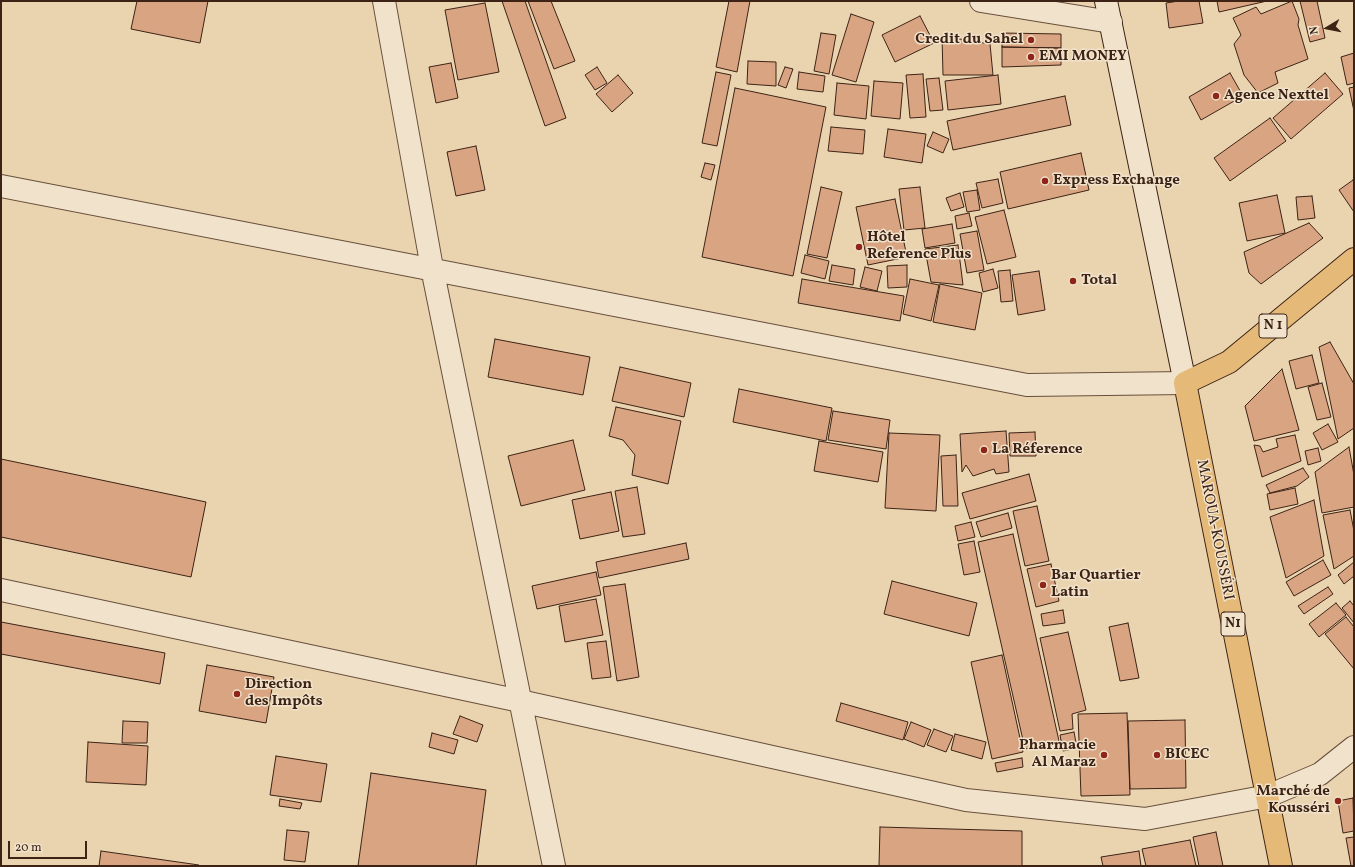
<!DOCTYPE html>
<html>
<head>
<meta charset="utf-8">
<style>
	body { margin:0 }
	#map { position:relative; width:1355px; height:867px; overflow:hidden; background:#ead4af; font-family:Vollkorn,serif }
	canvas { display:block }
	.frame { position:absolute; inset:0; border:2px solid #3d2316; pointer-events:none }
	.north { position:absolute; left:1307px; top:8px; width:40px; height:40px; -webkit-text-stroke:3px #f1e3cb; paint-order:stroke; rotate:260deg; font-size:11px; font-weight:700; line-height:16px; text-align:center; color:#3d2316 }
	.north::after { content:''; display:block; margin:auto; width:14px; height:18px; background:#3d2316; clip-path:polygon(50% 0,100% 100%,50% 72%,0 100%) }
	.scale { position:absolute; left:8px; top:841px; width:79px; height:18px; box-sizing:border-box; border:2px solid #3d2316; border-top:0; padding-left:5px; font-size:12px; line-height:14px; white-space:nowrap; color:#3d2316; -webkit-text-stroke:3px #f1e3cb; paint-order:stroke }
</style>
</head>
<body>
<div id="map">
<canvas width="1355" height="867"></canvas>
<div class="frame"></div>
<div class="north">N</div>
<div class="scale">20 m</div>
</div>
<script>
const ctx = document.querySelector('canvas').getContext('2d');
ctx.lineJoin = 'round';
function fill(path, color) { ctx.fillStyle = color; ctx.fill(path, 'evenodd'); }
const poly = rows => new Path2D(rows.map(r => 'M' + r).join(''));
function stroke(path, color, width, dash) { ctx.strokeStyle = color; ctx.lineWidth = width; ctx.lineCap = dash ? 'butt' : 'round'; ctx.setLineDash(dash || []); ctx.stroke(path); }
function write(font, color, halo, rows, align = 'center') {
  ctx.font = font + ' Vollkorn,serif'; ctx.lineWidth = 3; ctx.setLineDash([]); ctx.textBaseline = 'middle'; ctx.strokeStyle = halo; ctx.fillStyle = color; for (const [text, x, y, turn = 0] of rows) {
    ctx.save(); ctx.translate(x, y); ctx.rotate((+turn || 0) * Math.PI / 180); ctx.textAlign = isNaN(turn) ? turn : align; if (halo) ctx.strokeText(text, 0, 0); ctx.fillText(text, 0, 0); ctx.restore();
  }
}
const building = poly([
	[137,1,208,1,200,43,131,29,137,1],
	[502,1,525,1,566,118,545,126,502,1],
	[528,1,551,1,575,61,554,69,528,1],
	[729,1,750,1,737,72,716,67,729,1],
	[1179,1,1199,1,1203,23,1169,28,1166,3,1179,1],
	[1217,1,1267,1,1219,12,1217,1],
	[1292,1,1299,19,1298,25,1308,59,1275,72,1278,83,1258,93,1244,75,1234,44,1241,35,1233,18,1256,7,1261,14,1292,1],
	[1300,1,1317,1,1325,38,1310,42,1300,1],
	[485,3,499,72,458,80,445,10,485,3],
	[851,14,874,22,856,82,832,75,851,14],
	[920,16,934,43,895,62,882,35,920,16],
	[821,33,836,35,829,74,814,71,821,33],
	[1002,33,1061,34,1061,48,1002,47,1002,33],
	[942,36,990,44,993,75,943,75,942,36],
	[1002,47,1061,48,1061,65,1002,67,1002,47],
	[1354,53,1354,83,1347,85,1341,57,1354,53],
	[748,61,776,62,776,86,747,84,748,61],
	[451,63,458,98,436,103,429,67,451,63],
	[597,67,607,83,595,90,585,75,597,67],
	[785,67,793,69,786,88,778,85,785,67],
	[716,72,731,75,717,146,702,143,716,72],
	[799,72,825,76,823,92,797,89,799,72],
	[1230,73,1243,96,1201,120,1189,97,1230,73],
	[1325,73,1343,94,1291,139,1273,118,1325,73],
	[923,74,926,117,910,118,906,75,923,74],
	[618,75,633,93,612,112,596,94,618,75],
	[998,75,1001,104,948,110,945,81,998,75],
	[939,78,943,110,930,111,926,79,939,78],
	[874,81,903,83,900,119,871,116,874,81],
	[837,83,869,86,866,119,834,115,837,83],
	[1354,87,1354,111,1349,88,1354,87],
	[735,88,826,107,793,276,702,257,735,88],
	[1065,96,1071,125,953,150,947,121,1065,96],
	[1270,118,1286,141,1230,181,1214,158,1270,118],
	[831,127,865,130,863,154,828,151,831,127],
	[888,129,926,134,922,163,884,157,888,129],
	[933,132,949,139,943,153,927,146,933,132],
	[476,146,485,190,456,196,447,152,476,146],
	[1081,153,1089,190,1008,209,1000,172,1081,153],
	[705,163,715,165,711,180,701,177,705,163],
	[998,179,1003,203,982,208,976,183,998,179],
	[1353,180,1354,182,1354,212,1339,190,1353,180],
	[821,187,842,192,827,258,807,254,821,187],
	[920,187,925,228,904,230,899,189,920,187],
	[977,190,980,210,967,212,963,192,977,190],
	[960,193,964,207,951,211,946,198,960,193],
	[1277,195,1285,233,1247,241,1239,203,1277,195],
	[1312,196,1315,218,1298,220,1296,197,1312,196],
	[895,199,907,257,868,265,856,207,895,199],
	[1004,210,1016,257,987,264,975,217,1004,210],
	[969,213,972,226,957,229,955,216,969,213],
	[1309,223,1323,238,1261,284,1249,273,1244,252,1309,223],
	[952,224,955,243,925,248,922,229,952,224],
	[977,231,984,270,967,273,960,234,977,231],
	[958,245,963,285,931,282,925,249,958,245],
	[805,255,829,261,825,279,801,273,805,255],
	[832,265,855,269,853,285,829,281,832,265],
	[907,265,907,287,888,288,887,266,907,265],
	[865,267,882,271,877,291,860,287,865,267],
	[993,269,998,288,983,292,979,273,993,269],
	[1010,270,1013,301,1001,302,998,271,1010,270],
	[1039,271,1045,310,1018,315,1012,275,1039,271],
	[802,279,904,296,900,321,798,303,802,279],
	[910,279,939,285,931,321,903,314,910,279],
	[940,284,982,293,975,330,933,322,940,284],
	[495,339,590,357,583,395,488,377,495,339],
	[1330,342,1354,384,1354,428,1338,439,1319,347,1330,342],
	[1312,355,1319,383,1296,389,1289,361,1312,355],
	[620,367,691,383,684,417,612,401,620,367],
	[1282,369,1299,430,1254,441,1245,406,1282,369],
	[1322,383,1331,417,1317,420,1308,387,1322,383],
	[739,389,832,408,826,441,733,422,739,389],
	[616,407,681,421,668,484,632,475,635,455,623,440,609,436,616,407],
	[833,411,890,420,886,449,828,440,833,411],
	[1328,424,1338,442,1322,450,1313,433,1328,424],
	[1006,431,1009,472,996,474,994,469,973,476,966,465,962,472,960,434,1006,431],
	[1035,432,1036,456,1010,456,1009,433,1035,432],
	[889,433,940,435,936,511,885,508,889,433],
	[1295,435,1301,461,1262,477,1254,445,1260,446,1263,452,1278,447,1276,439,1295,435],
	[573,440,585,490,521,506,508,456,573,440],
	[819,441,883,452,878,482,814,471,819,441],
	[1349,447,1354,475,1354,507,1322,513,1315,472,1349,447],
	[1318,448,1321,461,1308,465,1305,451,1318,448],
	[956,455,958,506,943,506,941,456,956,455],
	[1,459,206,502,191,577,1,537,1,459],
	[1303,468,1309,477,1297,486,1270,493,1266,485,1303,468],
	[1029,474,1036,501,970,519,962,493,1029,474],
	[637,487,645,534,623,537,615,491,637,487],
	[1295,488,1298,504,1270,510,1267,494,1295,488],
	[611,492,619,531,580,539,572,500,611,492],
	[1314,500,1324,556,1286,578,1270,517,1314,500],
	[1037,506,1049,561,1025,566,1013,511,1037,506],
	[1350,510,1354,531,1354,556,1334,569,1323,515,1350,510],
	[1008,513,1012,528,981,537,976,522,1008,513],
	[971,522,975,537,958,541,955,526,971,522],
	[1013,534,1059,741,1025,749,978,542,1013,534],
	[974,541,980,572,964,575,958,544,974,541],
	[686,543,689,559,599,578,596,562,686,543],
	[1323,560,1331,575,1294,596,1286,582,1323,560],
	[1354,562,1354,576,1344,584,1338,575,1354,562],
	[1051,564,1059,601,1036,607,1027,569,1051,564],
	[596,572,601,595,537,609,532,586,596,572],
	[892,581,977,603,969,636,884,614,892,581],
	[625,584,639,677,617,681,603,587,625,584],
	[1328,587,1333,594,1304,614,1298,606,1328,587],
	[596,599,603,635,565,642,559,606,596,599],
	[1350,601,1354,606,1354,623,1342,608,1350,601],
	[1336,603,1346,615,1319,637,1309,624,1336,603],
	[1063,610,1065,623,1043,626,1041,614,1063,610],
	[1346,617,1354,627,1354,669,1325,634,1346,617],
	[1,622,165,653,160,684,1,654,1,622],
	[1128,623,1139,678,1120,681,1109,627,1128,623],
	[1068,632,1086,710,1072,714,1073,729,1060,731,1040,638,1068,632],
	[606,641,611,677,592,679,587,643,606,641],
	[1002,655,1023,752,992,759,971,662,1002,655],
	[207,665,274,677,266,723,199,711,207,665],
	[841,703,908,722,903,740,836,721,841,703],
	[1127,713,1130,795,1081,796,1078,714,1127,713],
	[460,716,483,725,477,742,453,734,460,716],
	[1185,720,1186,788,1130,789,1128,721,1185,720],
	[123,721,148,722,147,743,122,743,123,721],
	[911,722,931,730,924,747,904,739,911,722],
	[934,729,953,736,946,752,927,745,934,729],
	[1074,732,1077,748,1063,751,1060,735,1074,732],
	[432,733,458,740,454,754,429,747,432,733],
	[955,734,986,742,982,759,951,750,955,734],
	[88,742,148,746,146,785,86,782,88,742],
	[276,756,327,764,321,802,270,795,276,756],
	[1022,758,1023,767,997,772,995,763,1022,758],
	[371,773,486,790,476,866,358,866,371,773],
	[1353,798,1354,831,1343,833,1338,801,1353,798],
	[280,799,302,803,300,809,279,806,280,799],
	[880,827,1022,831,1022,866,879,866,880,827],
	[287,830,309,832,305,862,284,860,287,830],
	[1216,832,1223,866,1199,866,1193,837,1216,832],
	[1354,837,1354,866,1351,866,1346,838,1354,837],
	[1190,840,1196,866,1146,866,1142,849,1190,840],
	[101,851,199,865,199,866,99,866,101,851],
	[1139,851,1141,866,1103,866,1101,857,1139,851]
]);
fill(building, '#d9a481');
stroke(building, '#3d2316', 1);
const street = poly([
	[384,1,432,268,554,866],
	[981,1,1111,22],
	[1,186,1027,385,1185,383],
	[1,590,520,701,966,800,1145,819,1268,796,1320,774,1354,747]
]);
const secondary = poly([
	[1106,1,1185,383]
]);
const highway = poly([
	[1281,866,1185,383,1229,362,1354,259]
]);
stroke(street, '#684f3c', 24);
stroke(secondary, '#3d2316', 24);
stroke(highway, '#3d2316', 24);
stroke(street, '#f1e3cb', 22);
stroke(secondary, '#f1e3cb', 22);
stroke(highway, '#e5ba78', 22);
for (const [x, y, r, color] of [
	[1031,40,4,"#8f2418"],
	[1031,57,4,"#8f2418"],
	[1216,96,4,"#8f2418"],
	[1045,181,4,"#8f2418"],
	[859,247,4,"#8f2418"],
	[1073,281,4,"#8f2418"],
	[984,450,4,"#8f2418"],
	[1043,585,4,"#8f2418"],
	[237,694,4,"#8f2418"],
	[1104,755,4,"#8f2418"],
	[1157,755,4,"#8f2418"],
	[1338,801,4,"#8f2418"]
]) { const dot = new Path2D(); dot.arc(x, y, r, 0, 2 * Math.PI); ctx.fillStyle = color; ctx.fill(dot); stroke(dot, '#f1e3cb', 1.5); }
for (const [x, y, w] of [
	[1273,326,28],
	[1233,624,24]
]) { const box = new Path2D(); box.roundRect(x - w / 2, y - 12, w, 24, 3); ctx.fillStyle = '#f1e3cb'; ctx.fill(box); stroke(box, '#3d2316', 1); }
write('bold 14px', '#3d2316', null, [
	["N 1",1273,326],
	["N1",1233,624]
]);
write('bold 15px', '#3d2316', '#f1e3cb', [
	["Credit du Sahel",1023,40,"right"],
	["EMI MONEY",1039,57],
	["Agence Nexttel",1224,96],
	["Express Exchange",1053,181],
	["Hôtel",867,238],
	["Reference Plus",867,255],
	["Total",1081,281],
	["La Réference",992,450],
	["Bar Quartier",1051,576],
	["Latin",1051,593],
	["Direction",245,685],
	["des Impôts",245,702],
	["Pharmacie",1096,746,"right"],
	["Al Maraz",1096,763,"right"],
	["BICEC",1165,755],
	["Marché de",1330,792,"right"],
	["Kousséri",1330,809,"right"]
], 'left');
write('15px', '#3d2316', '#f1e3cb', [
	["MAROUA-KOUSSÉRI",1214,530,79]
]);
</script>
</body>
</html>
